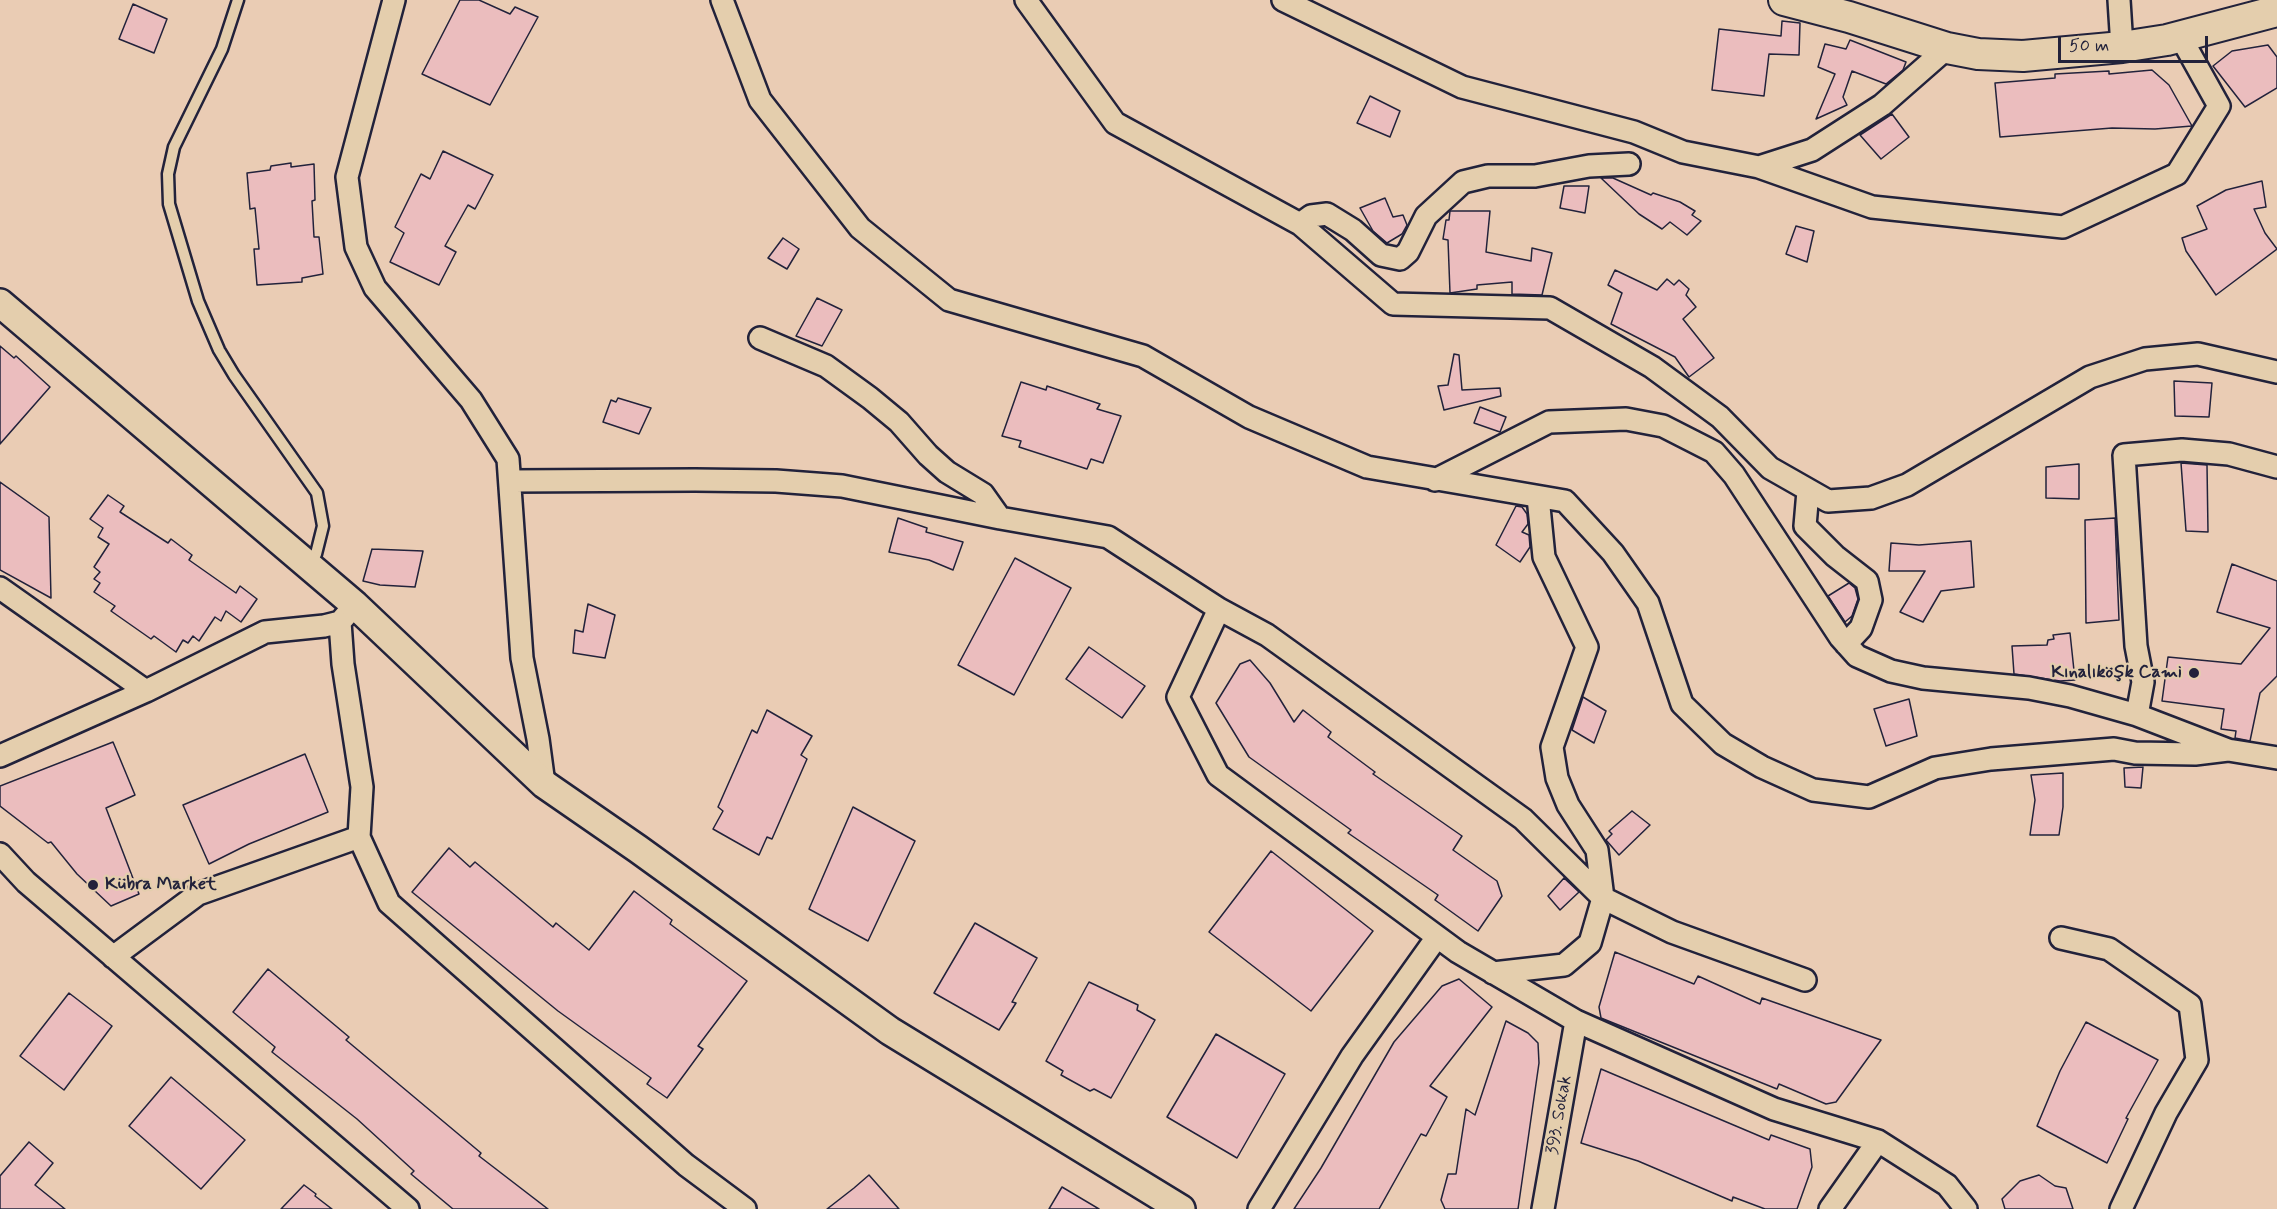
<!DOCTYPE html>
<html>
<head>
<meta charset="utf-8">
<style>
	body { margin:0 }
	#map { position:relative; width:2277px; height:1209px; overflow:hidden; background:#eaccb4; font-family:Mynerve,sans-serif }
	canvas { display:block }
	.scale { position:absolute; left:2058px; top:36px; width:150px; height:27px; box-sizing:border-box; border:3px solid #22223b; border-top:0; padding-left:8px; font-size:18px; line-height:21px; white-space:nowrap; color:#22223b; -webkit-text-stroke:4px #e4cead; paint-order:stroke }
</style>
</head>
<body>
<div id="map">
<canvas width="2277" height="1209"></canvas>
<div class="scale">50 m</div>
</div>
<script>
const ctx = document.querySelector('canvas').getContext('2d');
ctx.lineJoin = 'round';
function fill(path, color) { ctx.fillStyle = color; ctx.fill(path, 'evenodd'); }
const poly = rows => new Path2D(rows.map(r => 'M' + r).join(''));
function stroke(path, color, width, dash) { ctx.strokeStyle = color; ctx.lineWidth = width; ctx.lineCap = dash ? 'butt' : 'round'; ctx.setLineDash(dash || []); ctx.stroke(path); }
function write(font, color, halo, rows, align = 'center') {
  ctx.font = font + ' Mynerve,sans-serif'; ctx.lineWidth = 4.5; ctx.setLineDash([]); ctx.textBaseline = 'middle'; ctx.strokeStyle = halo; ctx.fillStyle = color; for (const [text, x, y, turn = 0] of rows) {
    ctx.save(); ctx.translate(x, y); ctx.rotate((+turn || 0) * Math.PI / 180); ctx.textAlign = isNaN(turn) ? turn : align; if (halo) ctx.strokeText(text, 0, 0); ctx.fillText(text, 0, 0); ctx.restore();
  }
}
const building = poly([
	[460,0,479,0,510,14,515,7,538,17,490,105,422,74,460,0],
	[133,4,167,19,154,53,119,39,133,4],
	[1782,21,1800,23,1799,55,1769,54,1764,96,1712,90,1719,29,1781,36,1782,21],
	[1850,40,1906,62,1903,70,1886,84,1852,71,1843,97,1847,105,1816,119,1835,74,1818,67,1825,44,1846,49,1850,40],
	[2268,45,2277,57,2277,88,2245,107,2213,66,2232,51,2268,45],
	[2152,70,2169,85,2192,126,2155,129,2112,128,2000,137,1995,83,2055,78,2055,74,2109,71,2109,74,2152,70],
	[1370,96,1400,111,1390,137,1357,123,1370,96],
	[1892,114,1909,137,1881,159,1860,135,1892,114],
	[443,151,493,175,475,209,468,205,445,246,456,252,439,285,390,262,404,233,395,227,421,174,430,179,443,151],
	[291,163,291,167,314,164,315,200,312,201,314,237,319,237,323,274,302,278,302,282,257,285,254,249,259,249,255,208,250,209,247,173,270,170,271,166,291,163],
	[1601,178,1613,178,1651,195,1653,193,1680,202,1695,211,1692,215,1701,221,1687,235,1670,222,1662,229,1639,214,1601,178],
	[2262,181,2266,207,2254,209,2265,233,2277,249,2216,295,2186,251,2182,238,2207,229,2197,206,2226,190,2262,181],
	[1564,186,1589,186,1585,213,1560,208,1564,186],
	[1385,198,1393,217,1403,215,1407,225,1402,234,1387,243,1373,231,1360,208,1385,198],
	[1450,211,1490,211,1486,252,1531,261,1532,248,1552,253,1542,295,1512,294,1512,282,1477,285,1477,289,1450,293,1448,240,1443,239,1446,220,1449,220,1450,211],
	[1796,226,1814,231,1807,262,1786,254,1796,226],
	[783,238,799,249,787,269,768,258,783,238],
	[1615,270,1657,290,1667,279,1674,285,1679,280,1689,289,1686,295,1696,307,1683,319,1714,358,1689,377,1675,357,1611,324,1622,293,1608,285,1615,270],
	[817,298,842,310,822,346,796,336,817,298],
	[0,346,14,358,16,356,50,387,0,444,0,346],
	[1454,354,1459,355,1462,390,1500,388,1501,396,1444,410,1438,386,1448,385,1454,354],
	[2174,381,2212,383,2209,417,2175,416,2174,381],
	[1021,382,1046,390,1047,386,1100,404,1097,409,1121,416,1103,463,1091,459,1087,469,1019,447,1021,441,1002,436,1021,382],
	[618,398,651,408,639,434,603,422,611,400,616,402,618,398],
	[1480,407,1506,417,1500,432,1474,423,1480,407],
	[2181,463,2207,465,2208,532,2186,531,2181,463],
	[2079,464,2079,499,2046,498,2046,467,2079,464],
	[0,482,49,517,51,598,0,570,0,482],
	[108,495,124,506,120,512,168,543,171,539,192,555,189,560,236,593,240,586,257,599,241,622,226,611,221,621,215,617,199,641,193,636,188,643,183,640,176,652,154,636,151,639,111,611,115,606,94,592,100,583,94,579,100,572,94,567,109,544,98,537,103,528,90,519,108,495],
	[1516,506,1522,507,1527,514,1528,524,1522,532,1529,535,1530,547,1520,562,1496,545,1516,506],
	[898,518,927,528,926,532,963,542,953,570,929,560,889,552,898,518],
	[2115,518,2119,620,2086,623,2085,520,2115,518],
	[1971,541,1974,587,1941,591,1923,622,1900,612,1925,571,1889,571,1891,543,1919,545,1971,541],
	[372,549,423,551,415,587,380,585,363,581,372,549],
	[1015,558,1071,588,1014,695,958,665,1015,558],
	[2232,564,2277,581,2277,676,2260,693,2250,741,2235,738,2236,731,2221,729,2224,709,2162,701,2168,657,2241,664,2270,628,2217,612,2232,564],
	[1849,583,1855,588,1858,599,1852,616,1845,622,1828,596,1849,583],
	[588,604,615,615,605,658,573,653,575,630,583,632,588,604],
	[2070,633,2075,680,2060,681,2014,674,2012,646,2047,645,2048,640,2054,639,2053,635,2070,633],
	[1089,647,1145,686,1122,718,1066,679,1089,647],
	[1250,660,1270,683,1294,722,1303,710,1331,732,1328,737,1375,772,1373,774,1462,836,1453,850,1497,881,1502,896,1478,931,1435,900,1438,895,1348,833,1351,830,1249,757,1216,703,1240,664,1250,660],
	[1583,697,1606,711,1594,743,1572,730,1583,697],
	[1909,699,1917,736,1886,746,1874,709,1909,699],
	[767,710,812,736,801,755,807,759,772,839,767,837,759,855,713,829,723,811,718,807,752,730,757,733,767,710],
	[113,742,135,795,106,808,139,894,111,906,77,874,51,842,48,843,0,806,0,786,113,742],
	[305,754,328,812,249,844,209,864,183,805,305,754],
	[2143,767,2141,788,2125,787,2124,768,2143,767],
	[2063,773,2063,807,2059,835,2030,835,2035,800,2031,775,2063,773],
	[853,807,915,841,868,941,809,909,853,807],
	[1632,811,1650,825,1619,855,1606,840,1612,834,1609,831,1632,811],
	[449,848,470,867,475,862,553,927,556,923,589,950,634,891,672,920,670,924,747,981,698,1046,703,1049,667,1098,647,1084,651,1078,558,1011,412,892,449,848],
	[1271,851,1373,931,1311,1011,1209,932,1271,851],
	[1564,878,1579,892,1560,910,1548,896,1564,878],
	[975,923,1037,958,1012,1002,1016,1003,999,1030,934,993,975,923],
	[1615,952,1694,984,1698,976,1760,1004,1762,998,1881,1040,1836,1102,1826,1104,1779,1084,1777,1089,1601,1018,1599,1007,1615,952],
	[268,969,349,1037,346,1040,481,1153,479,1156,548,1209,453,1209,411,1174,414,1171,357,1119,272,1052,275,1047,233,1012,268,969],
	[1459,979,1492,1007,1430,1086,1447,1097,1426,1136,1421,1134,1379,1209,1294,1209,1321,1168,1394,1042,1442,986,1459,979],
	[1089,982,1138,1005,1137,1010,1155,1020,1111,1098,1094,1089,1090,1091,1061,1075,1063,1071,1046,1061,1089,982],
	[69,993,112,1026,64,1090,20,1056,69,993],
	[1506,1021,1528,1033,1538,1043,1539,1063,1518,1209,1445,1209,1441,1200,1448,1174,1456,1174,1466,1109,1475,1115,1506,1021],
	[2086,1022,2158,1060,2126,1118,2128,1119,2107,1163,2037,1126,2060,1071,2086,1022],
	[1216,1034,1285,1074,1237,1158,1167,1117,1216,1034],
	[1601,1069,1769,1140,1771,1135,1810,1149,1812,1167,1797,1209,1765,1209,1733,1197,1732,1201,1638,1161,1581,1143,1601,1069],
	[171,1077,245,1140,201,1189,129,1126,171,1077],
	[29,1142,53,1163,35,1185,65,1209,0,1209,0,1176,29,1142],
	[869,1175,899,1209,827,1209,854,1188,869,1175],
	[2039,1175,2055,1186,2066,1188,2073,1209,2005,1209,2002,1199,2020,1181,2039,1175],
	[304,1185,316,1194,315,1196,332,1209,281,1209,304,1185],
	[1062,1187,1099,1209,1049,1209,1062,1187]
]);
fill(building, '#ebbdbe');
stroke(building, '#22223b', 1.5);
const service = poly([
	[238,0,222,49,174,147,168,174,169,204,198,301,219,350,234,375,317,493,323,526,316,554,309,566]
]);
const minor = poly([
	[394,0,347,177,356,247,375,288,471,400,508,459,522,658,538,739,544,784],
	[722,0,760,100,860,228,949,300,1143,356,1249,417,1367,467,1565,501,1613,553,1648,603,1682,704,1723,744,1762,767,1813,790,1869,797,1935,768,1991,759,2114,749,2135,753,2195,754,2228,750],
	[1026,0,1115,123,1300,224,1393,304,1550,308,1652,367,1720,417,1770,468,1828,501,1871,498,1907,485,2090,377,2145,359,2198,354,2277,372],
	[1283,0,1462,87,1634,132,1683,152,1759,167,1872,207,2063,227,2177,174,2219,106,2180,36],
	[2119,0,2122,47],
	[1759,167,1812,150,1882,105,1947,48],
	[1300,224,1311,216,1327,214,1353,230,1381,255,1400,259,1408,252,1426,216,1463,182,1488,176,1535,176,1589,166,1629,164],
	[760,338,826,366,870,398,899,422,928,455,947,472,983,494,1000,518],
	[1435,480,1549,422,1626,419,1663,426,1714,452,1734,475,1840,637,1857,656,1891,671,1923,678,2029,688,2070,696,2137,715,2228,750,2277,758],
	[511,481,695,480,776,481,842,486,1000,518,1108,537,1219,609,1178,697,1218,775,1458,952,1576,1021,1774,1109,1878,1141,1947,1185,1966,1209],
	[1808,491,1805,526,1835,556,1867,581,1871,600,1861,628,1846,644],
	[0,588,146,691],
	[355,605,340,622,343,664,362,787,359,837,389,903,686,1165,745,1209],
	[1219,609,1267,635,1523,819,1603,898,1672,932,1805,980],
	[2137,715,2143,682,2136,646,2124,455,2182,450,2229,454,2277,467],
	[0,756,146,691,265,632,324,626,340,622],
	[0,854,26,882,408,1209],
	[2061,938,2109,949,2190,1005,2197,1060,2166,1113,2121,1209],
	[113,957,198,894,359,837],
	[1493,973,1564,965,1590,943,1603,898,1597,850,1568,805,1557,778,1552,747,1587,647,1544,557,1538,497],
	[1259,1209,1352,1056,1437,937],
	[1543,1209,1576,1021],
	[1830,1209,1878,1141]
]);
const tertiary = poly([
	[0,303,355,605,544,784,638,849,890,1031,1181,1209]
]);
const secondary = poly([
	[1784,0,1849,17,1947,48,1978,54,2023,56,2122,47,2167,40,2277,11]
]);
stroke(service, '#22223b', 15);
stroke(minor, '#22223b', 26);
stroke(tertiary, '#22223b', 32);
stroke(secondary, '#22223b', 34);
stroke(service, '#e4cead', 10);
stroke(minor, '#e4cead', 21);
stroke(tertiary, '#e4cead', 27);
stroke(secondary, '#e4cead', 30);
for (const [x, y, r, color] of [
	[2194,673,6,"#22223b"],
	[93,885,6,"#22223b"]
]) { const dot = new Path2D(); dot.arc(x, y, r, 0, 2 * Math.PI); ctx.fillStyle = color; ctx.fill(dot); stroke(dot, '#e4cead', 2); }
write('bold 18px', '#22223b', '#e4cead', [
	["Kınalıköşk Cami",2182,673],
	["Kübra Market",105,885,"left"]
], 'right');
write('18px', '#22223b', '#e4cead', [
	["393. Sokak",1560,1115,-80]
]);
</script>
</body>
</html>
